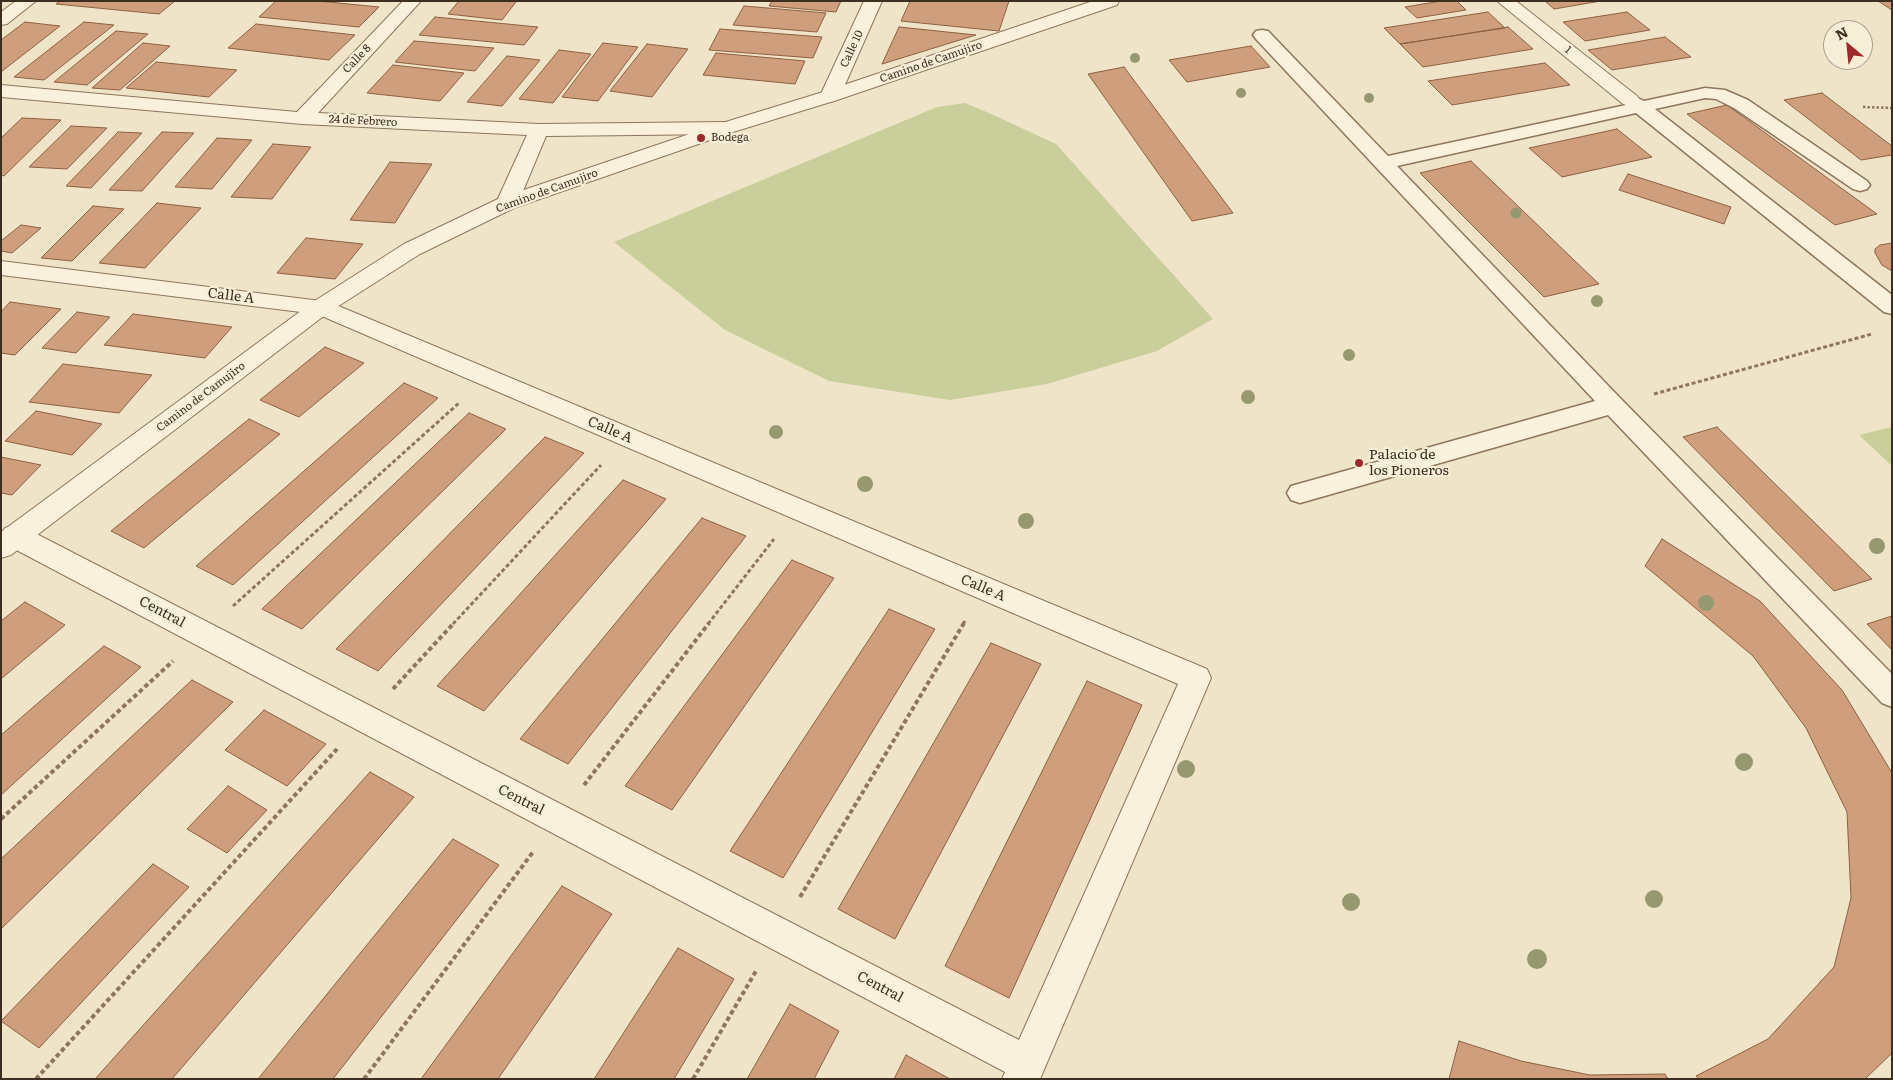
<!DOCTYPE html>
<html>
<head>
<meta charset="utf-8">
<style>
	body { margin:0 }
	#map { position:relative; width:1893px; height:1080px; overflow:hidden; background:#f0e4c8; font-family:Literata,serif }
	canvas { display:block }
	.frame { position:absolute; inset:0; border:2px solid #3d2e20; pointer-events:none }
	.north { position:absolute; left:1823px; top:20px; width:50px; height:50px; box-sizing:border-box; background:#f7eed8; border:1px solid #ada18e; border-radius:50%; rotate:332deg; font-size:14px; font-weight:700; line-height:20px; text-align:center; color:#3d2e20 }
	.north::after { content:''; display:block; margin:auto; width:18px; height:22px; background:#9e2a2b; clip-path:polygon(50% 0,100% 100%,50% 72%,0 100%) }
</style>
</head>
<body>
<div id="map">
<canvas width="1893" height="1080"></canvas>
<div class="frame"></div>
<div class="north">N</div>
</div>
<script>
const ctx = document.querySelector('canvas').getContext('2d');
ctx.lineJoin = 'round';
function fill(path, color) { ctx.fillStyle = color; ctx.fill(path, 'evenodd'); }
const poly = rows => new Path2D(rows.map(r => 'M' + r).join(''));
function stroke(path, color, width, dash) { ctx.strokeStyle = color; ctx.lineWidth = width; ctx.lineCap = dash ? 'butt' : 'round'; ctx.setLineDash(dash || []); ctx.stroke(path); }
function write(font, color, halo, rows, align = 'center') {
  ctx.font = font + ' Literata,serif'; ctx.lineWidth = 4.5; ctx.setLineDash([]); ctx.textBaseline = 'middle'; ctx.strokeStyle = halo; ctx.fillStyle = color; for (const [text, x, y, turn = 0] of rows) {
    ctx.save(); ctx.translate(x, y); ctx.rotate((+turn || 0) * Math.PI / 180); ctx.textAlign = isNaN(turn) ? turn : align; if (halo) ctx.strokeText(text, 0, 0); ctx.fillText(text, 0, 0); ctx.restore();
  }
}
fill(poly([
	[965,103,989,113,1056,144,1213,319,1157,351,1047,384,950,400,829,381,725,330,614,242,937,107],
	[1892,427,1892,466,1859,435]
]), '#c9cf9b');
const building = poly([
	[60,1,175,1,159,14,56,4,60,1],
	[276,1,318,1,379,7,359,27,259,17,276,1],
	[459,1,512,1,516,2,502,20,448,14,459,1],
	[772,1,841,1,836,12,769,6,772,1],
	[910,1,1009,1,999,31,901,21,910,1],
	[1441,1,1457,1,1466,10,1417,18,1405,7,1441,1],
	[1545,1,1601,1,1554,9,1545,1],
	[1878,1,1892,1,1892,10,1878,1],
	[744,6,826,13,817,32,733,25,744,6],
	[1488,12,1505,28,1400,44,1384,28,1488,12],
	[1627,12,1650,30,1585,41,1563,22,1627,12],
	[435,17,538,27,524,45,419,35,435,17],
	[25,22,60,26,1,72,1,40,25,22],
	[84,22,114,25,44,80,14,77,84,22],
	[256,24,355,35,329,60,228,48,256,24],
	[899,27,976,35,882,64,899,27],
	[1508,27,1533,49,1423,67,1400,44,1508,27],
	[720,29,822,37,813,58,709,50,720,29],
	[116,31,148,34,87,85,54,82,116,31],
	[1665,37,1691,57,1612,70,1588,50,1665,37],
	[414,41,494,48,475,71,395,62,414,41],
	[143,43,170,46,120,90,92,88,143,43],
	[603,43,638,47,598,101,562,97,603,43],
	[647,44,688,49,652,97,610,91,647,44],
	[1251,46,1270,67,1187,82,1169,60,1251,46],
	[559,50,591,54,553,103,519,99,559,50],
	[716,53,805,61,795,84,703,75,716,53],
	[507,56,540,60,502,106,467,102,507,56],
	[156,62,237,70,209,97,126,88,156,62],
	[1545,63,1570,85,1452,105,1428,81,1545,63],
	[393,65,464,73,440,101,367,93,393,65],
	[1124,67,1233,213,1192,221,1088,74,1124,67],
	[1822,93,1892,146,1892,155,1861,160,1784,100,1822,93],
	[1727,105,1877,214,1835,225,1687,114,1727,105],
	[22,118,61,120,4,176,1,175,1,138,22,118],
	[71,126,107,128,67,169,29,167,71,126],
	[1617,129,1652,157,1562,177,1529,148,1617,129],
	[118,132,142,133,91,188,66,186,118,132],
	[162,132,194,133,142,191,109,190,162,132],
	[217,138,252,140,212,189,175,187,217,138],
	[273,144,311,147,272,199,231,197,273,144],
	[1471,161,1599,284,1544,297,1420,173,1471,161],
	[390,162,432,164,395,223,350,220,390,162],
	[1628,174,1731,207,1724,224,1619,190,1628,174],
	[157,203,201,208,145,268,99,263,157,203],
	[93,206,124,209,72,261,41,258,93,206],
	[21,225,41,228,12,253,1,251,1,241,21,225],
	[306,238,363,244,335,279,277,273,306,238],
	[1892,243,1892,271,1882,265,1875,253,1875,249,1880,245,1892,243],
	[10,302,61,309,15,355,1,353,1,312,10,302],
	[77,312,110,317,76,353,42,348,77,312],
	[133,314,232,327,205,358,104,345,133,314],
	[325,347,364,363,299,417,260,400,325,347],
	[63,364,152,375,119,413,29,402,63,364],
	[404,383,438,398,233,585,196,566,404,383],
	[36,411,102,424,72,455,5,441,36,411],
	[469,413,506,429,302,629,262,609,469,413],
	[249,419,280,434,144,548,111,531,249,419],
	[1717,427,1872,579,1834,591,1683,437,1717,427],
	[545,437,584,453,378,671,336,649,545,437],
	[1,457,41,465,12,495,1,493,1,457],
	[623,480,666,499,484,711,437,686,623,480],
	[702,518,746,536,568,764,520,739,702,518],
	[1662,539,1760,601,1842,690,1892,773,1892,1053,1865,1079,1699,1079,1696,1076,1768,1039,1834,967,1851,898,1847,812,1806,728,1753,656,1645,566,1662,539],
	[792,560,834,578,672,810,625,786,792,560],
	[25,602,65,625,1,679,1,621,25,602],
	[889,609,935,629,783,878,730,851,889,609],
	[1892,616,1892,650,1867,624,1892,616],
	[991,643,1041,664,895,939,838,909,991,643],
	[104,646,141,667,1,795,1,735,104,646],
	[192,680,233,702,1,929,1,859,192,680],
	[1087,681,1142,705,1009,998,945,966,1087,681],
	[264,710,326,744,287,786,225,750,264,710],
	[370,772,414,797,172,1079,95,1079,370,772],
	[228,786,267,810,227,853,187,829,228,786],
	[453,839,499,865,333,1079,258,1079,453,839],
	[153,864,189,887,39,1048,1,1021,153,864],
	[562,886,612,914,498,1079,421,1079,562,886],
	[678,948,734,979,674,1079,594,1079,678,948],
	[790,1004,839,1031,814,1079,747,1079,790,1004],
	[1459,1041,1521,1061,1590,1075,1665,1074,1668,1079,1449,1079,1459,1041],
	[906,1055,950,1079,894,1079,906,1055]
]);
fill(building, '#cf9f7d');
stroke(building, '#8d5f41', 1);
const service = poly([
	[1262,30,1268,31,1388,156,1626,105,1622,100,1625,96,1631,95,1644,101,1705,88,1725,90,1748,100,1867,181,1870,185,1867,189,1860,191,1853,189,1734,108,1716,99,1705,98,1655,109,1892,295,1892,314,1884,312,1636,113,1397,166,1621,399,1892,674,1892,707,1882,703,1608,415,1300,503,1291,500,1287,493,1291,486,1595,401,1256,39,1253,35,1256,31,1262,30]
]);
const minor = poly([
	[16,1,36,1,7,24,1,25,1,12,16,1],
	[403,1,421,1,318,113,539,124,726,122,733,124,736,128,733,132,726,134,546,136,518,203,514,208,507,209,500,208,496,203,527,135,302,124,1,97,1,85,297,112,403,1],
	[864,1,882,1,840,96,837,100,830,102,823,100,820,96,864,1],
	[1497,1,1516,1,1637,96,1640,100,1637,104,1630,106,1623,104,1497,1],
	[1,261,329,302,1207,669,1211,678,1040,1079,1002,1079,1005,1072,5,544,1,536,5,528,15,525,25,528,1019,1040,1178,684,317,314,1,275,1,261]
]);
const tertiary = poly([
	[1093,1,1119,1,1117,5,837,100,733,132,514,208,420,254,329,312,11,555,1,558,1,532,313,302,404,244,500,198,719,124,823,92,1093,1]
]);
stroke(service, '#8d765c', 3);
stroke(minor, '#8d765c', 2);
stroke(tertiary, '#8d765c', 2);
stroke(poly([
	[1863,107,1892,108]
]), '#8d765c', 2.5, [2.5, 2]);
stroke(poly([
	[1654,394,1872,334],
	[233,606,459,403],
	[453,624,601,465],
	[708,624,774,539],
	[963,624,965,621]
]), '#8d765c', 3, [4, 2.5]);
stroke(poly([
	[393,689,454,623],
	[584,785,709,623],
	[1,819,173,661],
	[800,897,964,623],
	[36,1079,337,749],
	[364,1079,533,852],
	[693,1079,756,971]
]), '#8d765c', 4, [4.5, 3]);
fill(service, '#faf1dc');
fill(minor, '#faf1dc');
fill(tertiary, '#faf1dc');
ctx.fillStyle = '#96986f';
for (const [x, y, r] of [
	[1135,58,5],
	[1241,93,5],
	[1369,98,5],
	[1516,213,5.5],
	[1597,301,6],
	[1349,355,6],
	[1248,397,7],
	[776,432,7],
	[865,484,8],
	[1026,521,8],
	[1877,546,8],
	[1706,603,8],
	[1744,762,9],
	[1186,769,9],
	[1654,899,9],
	[1351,902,9],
	[1537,959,10]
]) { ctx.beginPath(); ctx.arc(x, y, r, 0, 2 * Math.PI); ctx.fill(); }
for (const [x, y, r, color] of [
	[701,138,5,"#9e2a2b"],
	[1359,463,5,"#9e2a2b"]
]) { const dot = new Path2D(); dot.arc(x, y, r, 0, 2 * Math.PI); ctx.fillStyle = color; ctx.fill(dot); stroke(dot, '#f7eed8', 2); }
write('11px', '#3d2e20', '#f7eed8', [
	["Calle 10",852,49,-65],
	["1",1568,50,38],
	["Calle 8",357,59,-46],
	["Camino de Camujiro",931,62,-19],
	["24 de Febrero",363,121,3],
	["Camino de Camujiro",547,191,-20],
	["Camino de Camujiro",201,397,-37]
]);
write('11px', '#3d2e20', '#f7eed8', [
	["Bodega",711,138]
], 'left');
write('14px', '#3d2e20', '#f7eed8', [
	["Calle A",231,296,7],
	["Calle A",610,430,23],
	["Calle A",983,588,23],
	["Central",162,612,28],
	["Central",521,800,27],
	["Central",880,987,28]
]);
write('14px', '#3d2e20', '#f7eed8', [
	["Palacio de",1369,455],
	["los Pioneros",1369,471]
], 'left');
</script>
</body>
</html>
